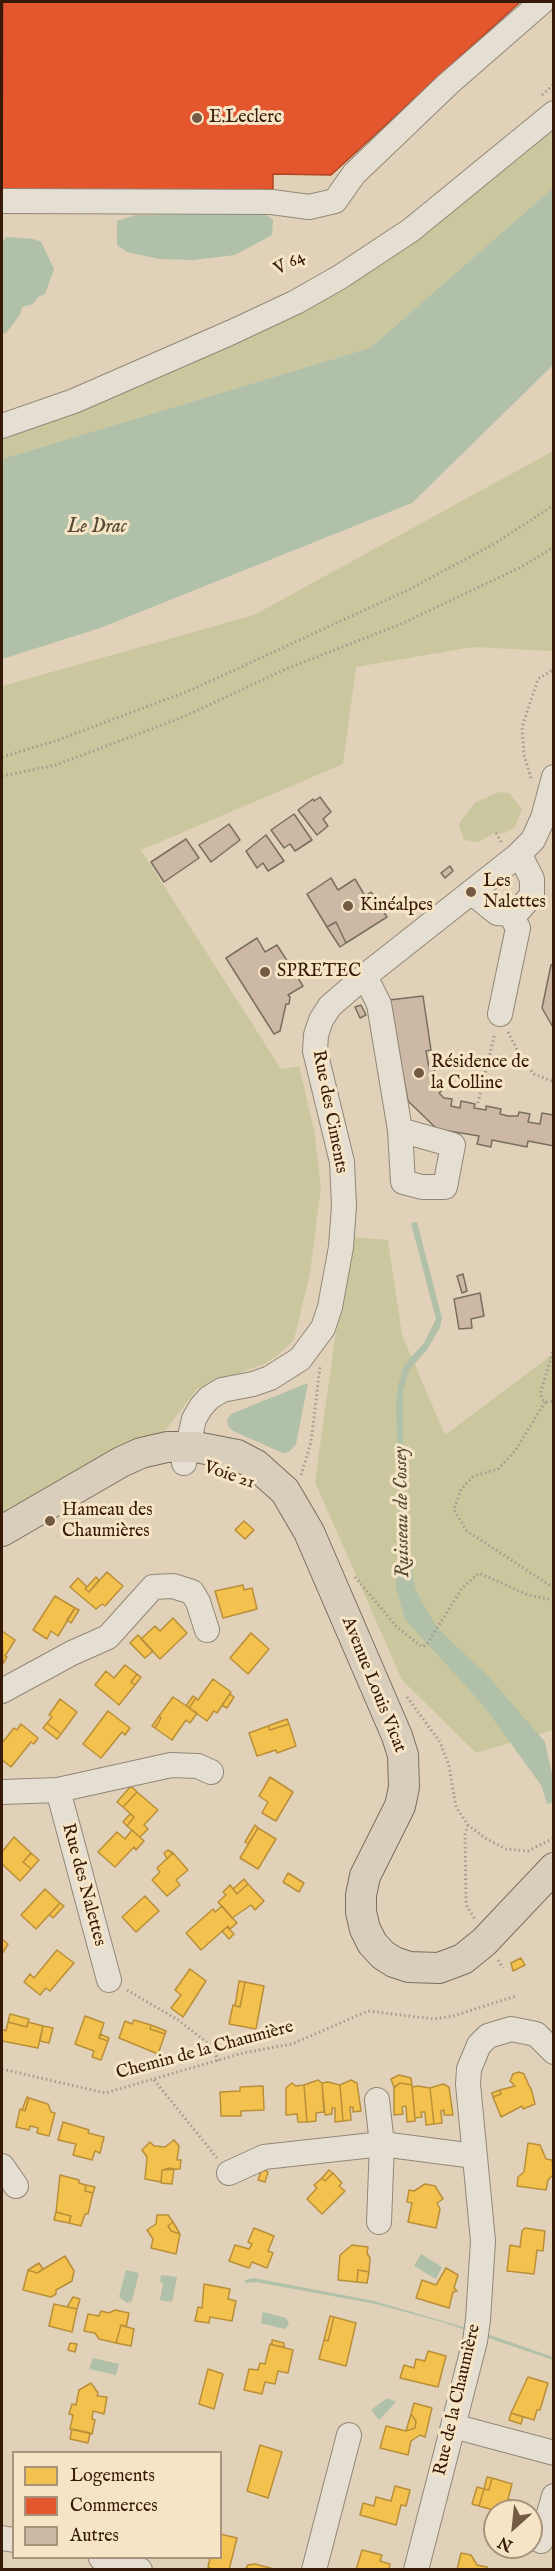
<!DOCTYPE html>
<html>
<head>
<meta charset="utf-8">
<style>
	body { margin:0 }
	#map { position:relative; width:555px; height:2571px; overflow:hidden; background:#e0d1b8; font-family:"IM FELL English",serif }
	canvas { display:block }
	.frame { position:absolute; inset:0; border:3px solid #361a07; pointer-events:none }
	.legend { position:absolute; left:12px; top:2451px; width:210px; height:108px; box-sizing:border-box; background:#f6e4c6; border:2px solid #a9937a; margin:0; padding:8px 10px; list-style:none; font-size:18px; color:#361a07 }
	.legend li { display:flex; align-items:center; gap:12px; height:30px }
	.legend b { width:30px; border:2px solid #a9937a }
	.north { position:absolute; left:483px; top:2499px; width:60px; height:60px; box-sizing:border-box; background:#f6e4c6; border:2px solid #a9937a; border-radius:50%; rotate:207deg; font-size:16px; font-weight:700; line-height:24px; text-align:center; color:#361a07 }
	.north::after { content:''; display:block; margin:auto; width:21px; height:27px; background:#725a45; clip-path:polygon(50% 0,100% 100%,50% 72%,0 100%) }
</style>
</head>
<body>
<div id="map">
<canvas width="555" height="2571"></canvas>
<div class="frame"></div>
<ul class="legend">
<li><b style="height:16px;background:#f2c14e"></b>Logements</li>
<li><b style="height:16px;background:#e4572e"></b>Commerces</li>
<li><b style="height:16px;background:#ccb8a4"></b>Autres</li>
</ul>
<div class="north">N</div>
</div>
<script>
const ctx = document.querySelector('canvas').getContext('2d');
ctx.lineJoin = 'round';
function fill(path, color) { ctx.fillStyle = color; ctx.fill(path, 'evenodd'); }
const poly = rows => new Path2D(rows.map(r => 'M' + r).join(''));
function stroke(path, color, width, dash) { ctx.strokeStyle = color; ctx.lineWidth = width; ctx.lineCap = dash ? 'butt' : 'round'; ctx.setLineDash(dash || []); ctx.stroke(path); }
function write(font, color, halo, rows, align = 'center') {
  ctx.font = font + ' "IM FELL English",serif'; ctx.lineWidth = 6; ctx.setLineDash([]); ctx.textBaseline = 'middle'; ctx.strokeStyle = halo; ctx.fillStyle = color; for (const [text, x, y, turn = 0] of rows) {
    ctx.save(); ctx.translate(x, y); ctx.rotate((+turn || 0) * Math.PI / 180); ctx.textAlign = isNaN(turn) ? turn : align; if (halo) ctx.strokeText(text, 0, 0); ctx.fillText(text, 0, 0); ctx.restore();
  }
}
fill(poly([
	[553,125,553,188,370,348,2,459,2,436,261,332,344,287],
	[553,451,553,651,473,647,356,667,343,764,141,850,281,1069,299,1066,314,1130,321,1187,310,1273,294,1340,278,1355,264,1364,197,1389,163,1433,2,1519,2,686,254,615],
	[499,792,509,793,522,809,515,827,505,833,494,833,479,842,464,840,459,825,462,819,476,802],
	[349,1237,388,1240,402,1335,445,1435,553,1354,553,1730,476,1753,402,1680,315,1482]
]), '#cac79e');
fill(poly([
	[553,188,553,365,412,503,100,628,2,659,2,459,370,348],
	[260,211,273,220,272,235,235,255,193,260,159,259,127,252,117,245,117,221,136,215,242,214],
	[7,237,33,239,41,242,54,269,45,294,38,297,33,304,22,307,20,315,6,333,2,334,2,241],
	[417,1222,442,1318,440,1327,427,1350,409,1370,403,1391,403,1507,415,1589,437,1628,487,1675,545,1742,554,1783,553,1802,547,1804,541,1785,483,1705,405,1619,396,1588,399,1501,396,1402,398,1386,404,1365,424,1343,436,1319,411,1223],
	[308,1383,296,1444,289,1452,283,1453,233,1431,228,1426,227,1420,231,1414],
	[421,2254,442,2267,436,2279,414,2266],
	[126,2270,139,2273,132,2301,127,2303,119,2297],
	[161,2275,177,2277,172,2302,160,2300,163,2283,160,2282],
	[254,2278,374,2301,487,2334,553,2357,553,2360,442,2322,376,2304,256,2282,245,2283,245,2280],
	[263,2312,286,2318,289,2323,287,2327,284,2329,261,2323],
	[93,2358,119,2364,116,2375,89,2369],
	[387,2398,396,2402,379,2420,371,2410]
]), '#b0c0a9');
const homes = poly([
	[244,1521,254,1530,245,1539,235,1530,244,1521],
	[107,1572,123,1586,105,1606,102,1604,96,1609,70,1587,78,1578,87,1587,85,1589,89,1592,107,1572],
	[96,1577,99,1580,89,1592,85,1589,96,1577],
	[243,1585,244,1590,252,1588,257,1609,223,1618,215,1591,243,1585],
	[55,1596,75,1608,58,1636,51,1631,47,1639,33,1630,55,1596],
	[75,1608,79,1610,71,1623,67,1620,75,1608],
	[173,1618,187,1633,160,1659,141,1639,155,1626,160,1631,173,1618],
	[2,1631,15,1640,5,1656,7,1657,3,1664,2,1631],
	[251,1633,269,1649,248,1674,230,1658,251,1633],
	[138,1635,153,1651,145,1658,130,1643,138,1635],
	[125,1665,137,1674,131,1682,135,1685,119,1705,95,1685,106,1671,114,1678,125,1665],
	[137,1674,141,1677,135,1685,131,1682,137,1674],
	[213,1679,231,1692,217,1713,214,1711,207,1721,189,1708,196,1698,198,1700,213,1679],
	[230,1694,234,1697,227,1708,222,1705,230,1694],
	[193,1696,196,1698,189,1708,186,1706,193,1696],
	[173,1697,197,1713,190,1723,186,1720,172,1740,155,1728,161,1718,159,1716,173,1697],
	[60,1699,77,1712,61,1734,47,1723,52,1717,49,1715,60,1699],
	[108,1711,130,1728,125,1735,122,1732,101,1758,83,1744,108,1711],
	[159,1716,161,1718,155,1728,152,1726,159,1716],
	[287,1719,289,1724,270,1730,268,1726,287,1719],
	[47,1723,61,1734,57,1739,43,1728,47,1723],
	[21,1724,38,1738,34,1744,31,1742,11,1767,2,1760,2,1743,14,1728,17,1730,21,1724],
	[289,1724,296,1746,277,1753,276,1750,257,1756,249,1733,268,1726,270,1730,289,1724],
	[270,1777,293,1792,276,1821,262,1813,268,1802,259,1796,270,1777],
	[131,1786,137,1792,123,1807,117,1802,131,1786],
	[137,1792,158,1810,144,1825,148,1829,140,1837,127,1826,134,1817,123,1807,137,1792],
	[130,1814,134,1817,127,1826,123,1822,130,1814],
	[255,1825,258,1828,248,1844,245,1842,255,1825],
	[258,1828,276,1839,258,1869,240,1858,258,1828],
	[132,1830,144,1841,136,1850,134,1847,115,1867,98,1852,117,1832,125,1839,132,1830],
	[14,1837,31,1853,23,1862,31,1869,20,1881,2,1864,2,1852,14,1837],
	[168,1850,173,1853,167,1859,164,1853,168,1850],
	[31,1853,39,1860,31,1869,23,1862,31,1853],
	[173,1853,188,1870,176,1880,180,1885,167,1896,152,1880,160,1872,157,1868,173,1853],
	[288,1873,304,1883,299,1892,283,1882,288,1873],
	[244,1879,248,1884,237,1894,233,1889,244,1879],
	[248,1884,264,1901,255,1910,251,1905,232,1918,218,1902,226,1895,223,1892,230,1885,237,1894,248,1884],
	[45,1889,60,1903,36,1929,21,1915,45,1889],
	[145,1896,159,1911,136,1932,122,1917,145,1896],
	[60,1903,64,1906,53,1918,49,1915,60,1903],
	[222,1906,237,1923,230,1929,228,1926,201,1950,186,1933,213,1909,215,1912,222,1906],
	[227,1927,234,1934,229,1939,222,1931,227,1927],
	[2,1939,8,1944,2,1954,2,1939],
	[57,1950,74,1963,50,1991,46,1988,40,1995,24,1982,30,1974,34,1978,57,1950],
	[521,1958,525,1965,513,1971,511,1963,521,1958],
	[190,1969,206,1981,183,2017,171,2008,181,1995,175,1990,190,1969],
	[239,1981,245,1982,240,2007,235,2006,239,1981],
	[245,1982,264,1986,256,2029,229,2024,233,2005,240,2007,245,1982],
	[10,2014,29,2019,27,2027,8,2022,10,2014],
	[85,2016,104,2023,99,2038,108,2041,101,2060,92,2057,94,2051,75,2044,85,2016],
	[134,2020,151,2025,150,2029,165,2034,158,2054,119,2038,125,2021,132,2024,134,2020],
	[8,2022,27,2027,28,2022,43,2026,38,2048,2,2041,2,2029,6,2031,8,2022],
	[151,2025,166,2031,165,2034,150,2029,151,2025],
	[43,2026,53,2028,49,2043,40,2041,43,2026],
	[100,2034,109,2038,108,2041,99,2038,100,2034],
	[519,2072,524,2074,530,2088,531,2088,535,2104,523,2109,522,2106,501,2117,493,2097,501,2094,500,2090,515,2086,510,2081,513,2074,519,2072],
	[399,2075,411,2078,412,2085,400,2083,394,2087,391,2079,399,2075],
	[318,2080,322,2083,324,2112,316,2113,316,2121,307,2122,304,2085,318,2080],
	[351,2080,357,2083,361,2111,353,2112,353,2107,350,2107,351,2120,343,2121,340,2085,351,2080],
	[328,2082,340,2085,343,2121,335,2122,335,2108,332,2108,332,2114,325,2115,322,2083,328,2082],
	[292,2083,296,2086,304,2085,307,2122,298,2122,297,2114,286,2115,286,2088,292,2083],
	[400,2083,412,2085,415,2121,407,2122,406,2106,402,2107,403,2114,394,2115,394,2088,400,2083],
	[443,2084,449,2087,453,2115,444,2115,444,2110,441,2111,442,2123,434,2124,430,2088,443,2084],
	[263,2086,264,2110,241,2111,241,2116,221,2116,220,2092,240,2091,240,2087,263,2086],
	[418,2086,430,2088,434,2124,426,2125,425,2112,421,2112,422,2117,415,2118,412,2087,418,2086],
	[500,2090,501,2094,493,2097,492,2093,500,2090],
	[27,2097,29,2098,25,2111,22,2110,27,2097],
	[29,2098,48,2104,51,2112,55,2113,49,2136,37,2133,38,2128,35,2127,30,2126,29,2130,16,2127,20,2109,25,2111,29,2098],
	[63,2122,89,2130,88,2133,104,2137,100,2153,95,2151,92,2160,73,2155,76,2144,58,2140,63,2122],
	[174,2140,179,2146,177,2160,181,2160,180,2169,162,2170,161,2182,145,2179,147,2157,142,2150,150,2142,154,2146,165,2147,174,2140],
	[528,2143,540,2145,546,2159,552,2160,553,2175,548,2180,546,2190,517,2186,518,2177,524,2172,528,2143],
	[170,2168,174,2169,172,2184,161,2183,162,2170,170,2168],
	[262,2169,268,2172,265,2182,258,2180,262,2169],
	[329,2170,333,2173,325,2181,322,2178,329,2170],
	[333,2173,342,2183,339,2186,345,2191,322,2214,307,2199,317,2188,314,2185,322,2178,325,2181,333,2173],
	[60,2175,79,2180,79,2183,86,2185,85,2191,93,2193,88,2214,85,2214,81,2226,69,2223,71,2216,56,2212,60,2175],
	[425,2184,435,2186,443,2199,437,2203,440,2209,436,2228,408,2222,412,2203,407,2202,409,2190,414,2191,425,2184],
	[86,2185,95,2187,93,2193,85,2191,86,2185],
	[56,2212,71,2216,69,2223,54,2220,56,2212],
	[157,2215,168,2215,173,2222,168,2226,171,2231,180,2234,176,2254,151,2248,153,2239,147,2230,156,2224,157,2215],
	[173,2222,180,2234,171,2231,168,2226,173,2222],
	[254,2228,274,2236,268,2251,273,2253,267,2268,252,2262,249,2268,229,2261,235,2245,249,2249,252,2244,248,2242,254,2228],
	[525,2228,545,2231,543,2251,537,2250,534,2274,507,2271,510,2245,520,2247,522,2231,525,2228],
	[352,2245,368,2247,367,2253,370,2258,369,2272,358,2270,357,2282,338,2280,340,2255,352,2245],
	[65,2256,74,2271,72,2281,56,2290,56,2294,51,2297,23,2290,28,2270,37,2273,65,2256],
	[39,2263,43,2269,37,2273,28,2270,39,2263],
	[446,2268,458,2275,454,2288,457,2291,453,2292,449,2308,416,2298,422,2280,436,2285,446,2268],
	[358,2270,369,2272,367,2283,357,2282,358,2270],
	[204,2284,230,2289,228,2299,236,2301,232,2321,210,2317,209,2323,195,2321,198,2307,202,2308,204,2284],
	[73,2297,80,2299,77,2309,67,2307,73,2297],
	[54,2304,77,2309,72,2332,49,2326,54,2304],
	[115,2310,129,2313,126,2327,121,2325,116,2343,99,2339,95,2333,84,2331,88,2314,99,2316,101,2311,109,2313,115,2310],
	[330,2316,334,2317,328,2341,324,2340,330,2316],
	[334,2317,356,2323,346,2366,319,2359,324,2340,328,2341,334,2317],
	[121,2325,134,2329,131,2346,116,2343,121,2325],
	[272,2340,284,2343,284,2347,272,2345,272,2340],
	[70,2343,77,2344,75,2352,68,2350,70,2343],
	[270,2344,293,2350,288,2373,278,2371,275,2384,265,2382,262,2394,244,2390,249,2369,258,2370,260,2363,265,2364,270,2344],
	[428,2351,446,2356,438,2387,400,2378,404,2365,414,2368,416,2359,425,2361,428,2351],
	[208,2369,223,2374,214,2409,199,2404,208,2369],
	[528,2377,548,2383,540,2410,537,2410,534,2420,511,2413,528,2377],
	[91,2383,98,2393,97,2396,107,2397,104,2414,93,2411,92,2419,95,2420,92,2434,70,2429,73,2415,69,2414,72,2404,76,2405,79,2390,91,2383],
	[414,2403,432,2408,425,2437,420,2435,411,2441,408,2455,380,2448,386,2426,406,2431,415,2428,416,2421,411,2414,414,2403],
	[511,2413,523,2417,521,2424,509,2420,511,2413],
	[411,2414,416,2421,415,2428,406,2431,411,2414],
	[72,2429,90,2433,88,2443,70,2439,72,2429],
	[260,2445,282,2452,268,2498,247,2491,260,2445],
	[487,2477,492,2478,489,2490,484,2489,487,2477],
	[492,2478,512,2484,508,2499,519,2502,517,2511,495,2511,495,2524,490,2522,493,2510,479,2506,484,2489,489,2490,492,2478],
	[395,2486,410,2490,406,2506,401,2505,396,2525,360,2515,363,2503,374,2506,376,2497,391,2501,395,2486],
	[477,2487,484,2489,479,2506,472,2504,477,2487],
	[220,2534,237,2538,229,2570,213,2570,208,2567,210,2558,220,2558,220,2534],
	[362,2550,382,2555,380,2561,390,2564,389,2570,356,2570,362,2550],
	[461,2553,471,2555,477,2565,487,2567,486,2570,457,2570,461,2553],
	[255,2564,274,2569,274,2570,245,2570,248,2565,255,2564]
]);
fill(homes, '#f2c14e');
stroke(homes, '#ba8f39', 1.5);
const shops = poly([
	[2,2,3,2,2,62,2,2],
	[3,2,520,2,331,175,273,174,273,193,2,191,3,2]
]);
fill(shops, '#e4572e');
stroke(shops, '#b04522', 1.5);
const building = poly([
	[320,797,331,812,323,819,328,826,317,835,298,810,313,799,314,801,320,797],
	[294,814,312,840,295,851,290,844,284,848,271,830,294,814],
	[229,824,240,840,211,862,199,845,229,824],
	[266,835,284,861,268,871,263,863,257,868,246,851,266,835],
	[186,839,199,858,164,882,151,862,186,839],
	[450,866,453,871,445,878,441,873,450,866],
	[331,878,338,890,355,879,365,896,371,892,387,917,346,943,336,922,327,927,307,894,331,878],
	[336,922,346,943,340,947,327,927,336,922],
	[257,938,265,952,277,945,303,986,288,995,290,997,289,1004,286,1004,280,1031,274,1034,226,958,257,938],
	[554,964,554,1029,542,1008,551,965,554,964],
	[423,996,431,1050,426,1051,429,1068,434,1067,436,1083,443,1090,439,1093,444,1098,452,1099,451,1106,460,1108,461,1101,475,1104,474,1108,486,1110,486,1106,501,1109,500,1114,508,1116,518,1116,519,1112,530,1114,528,1122,540,1124,542,1113,553,1115,554,1146,528,1141,527,1147,492,1140,491,1147,477,1144,479,1136,437,1129,408,1101,389,1000,423,996],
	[361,1005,366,1015,360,1018,355,1007,361,1005],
	[463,1274,467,1291,462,1293,457,1276,463,1274],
	[480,1293,484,1316,471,1319,472,1328,459,1329,454,1299,480,1293]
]);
fill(building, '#ccb8a4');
stroke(building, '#7a6e5f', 1.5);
const minor = poly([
	[2,201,272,202,309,207,335,201,354,174,448,84,542,2],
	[2,426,74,401,232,332,296,302,340,277,411,230,554,113],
	[471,892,497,913,510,914,519,910,532,895,532,879,524,863,517,856],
	[365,976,379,1004,400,1130,403,1182,422,1187,445,1187,453,1145,400,1130],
	[500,1014,518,928,510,914],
	[184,1463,194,1419,201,1407,209,1398,222,1390,253,1384,270,1378,300,1359,323,1328,330,1307,341,1247,344,1206,342,1162,315,1051,316,1035,321,1020,330,1006,365,976,517,856,533,840,543,818,554,777],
	[2,1691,72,1653,108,1637,153,1587,173,1586,192,1592,198,1602,207,1630],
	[58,1790,109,1980],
	[2,1792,58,1790,171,1765,198,1766,211,1772],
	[377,2100,382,2144,379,2222],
	[2,2166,16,2186],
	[229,2173,264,2157,382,2144,474,2156],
	[453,2426,554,2453],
	[2,2538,14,2540],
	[541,2541,554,2496],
	[101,2558,140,2570],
	[314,2570,349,2435],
	[416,2570,475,2341,478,2320,483,2241,468,2084,469,2069,479,2045,488,2036,511,2029,536,2034,554,2052]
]);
const major = poly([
	[2,1531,121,1462,141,1453,167,1447,196,1447,237,1455,256,1465,285,1491,309,1532,397,1736,403,1755,404,1787,400,1806,365,1876,361,1895,361,1912,365,1929,372,1943,383,1955,394,1962,409,1967,439,1968,463,1959,484,1942,554,1868]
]);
stroke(minor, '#928777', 26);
stroke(major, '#7a6e5f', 32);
stroke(poly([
	[542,95,554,84],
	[2,757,58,740,191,690,406,591,494,544,554,505],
	[2,776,56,765,183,717,286,669,401,624,521,567,554,547],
	[531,778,524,755,522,727,538,679,554,669],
	[496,833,502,843],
	[508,1032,522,1060,534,1074,554,1082],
	[478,1103,495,1033],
	[554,1348,541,1391,541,1398,545,1402,554,1401],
	[545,1402,515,1451,498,1469,474,1476,461,1489,454,1510,467,1531,554,1588],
	[301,1475,311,1442,320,1367],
	[355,1577,397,1627,422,1647,427,1644,462,1588,479,1573,528,1595,554,1600],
	[407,1697,440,1742,449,1766,456,1807,468,1825,485,1838,506,1849,528,1851,554,1838],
	[468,1825,465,1835,466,1905,475,1919],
	[498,1960,503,1968],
	[127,1990,178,2020,213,2047,218,2061],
	[2,2069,105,2093,243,2053,292,2044,368,2011,434,2019,453,2016,516,1996],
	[154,2080,217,2158]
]), '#a49b90', 3, [1.5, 3]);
stroke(minor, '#e5ded2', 24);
stroke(major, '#d9cebc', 30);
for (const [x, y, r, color] of [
	[197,118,6,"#725a45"],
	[471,892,6,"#725a45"],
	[348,906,6,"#725a45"],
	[265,972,6,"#725a45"],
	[419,1073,6,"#725a45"],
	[50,1521,6,"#725a45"]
]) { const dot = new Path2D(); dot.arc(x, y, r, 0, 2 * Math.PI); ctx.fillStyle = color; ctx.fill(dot); stroke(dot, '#f6e4c6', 2); }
write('18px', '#361a07', '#f6e4c6', [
	["E.Leclerc",209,118],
	["Les",483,882],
	["Nalettes",483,903],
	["Kinéalpes",360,906],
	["SPRETEC",277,972],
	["Résidence de",431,1063],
	["la Colline",431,1084],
	["Hameau des",62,1511],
	["Chaumières",62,1532]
], 'left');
write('18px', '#361a07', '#f6e4c6', [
	["V 64",290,264,-28],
	["Rue des Ciments",329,1112,79],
	["Voie 21",229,1476,19],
	["Avenue Louis Vicat",373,1685,68],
	["Rue des Nalettes",83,1885,75],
	["Chemin de la Chaumière",205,2051,-15],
	["Rue de la Chaumière",458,2400,-77]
]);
write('italic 20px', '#554a36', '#f6e4c6', [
	["Le Drac",97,528],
	["Ruisseau de Cossey",403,1512,-91]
]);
</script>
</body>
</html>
